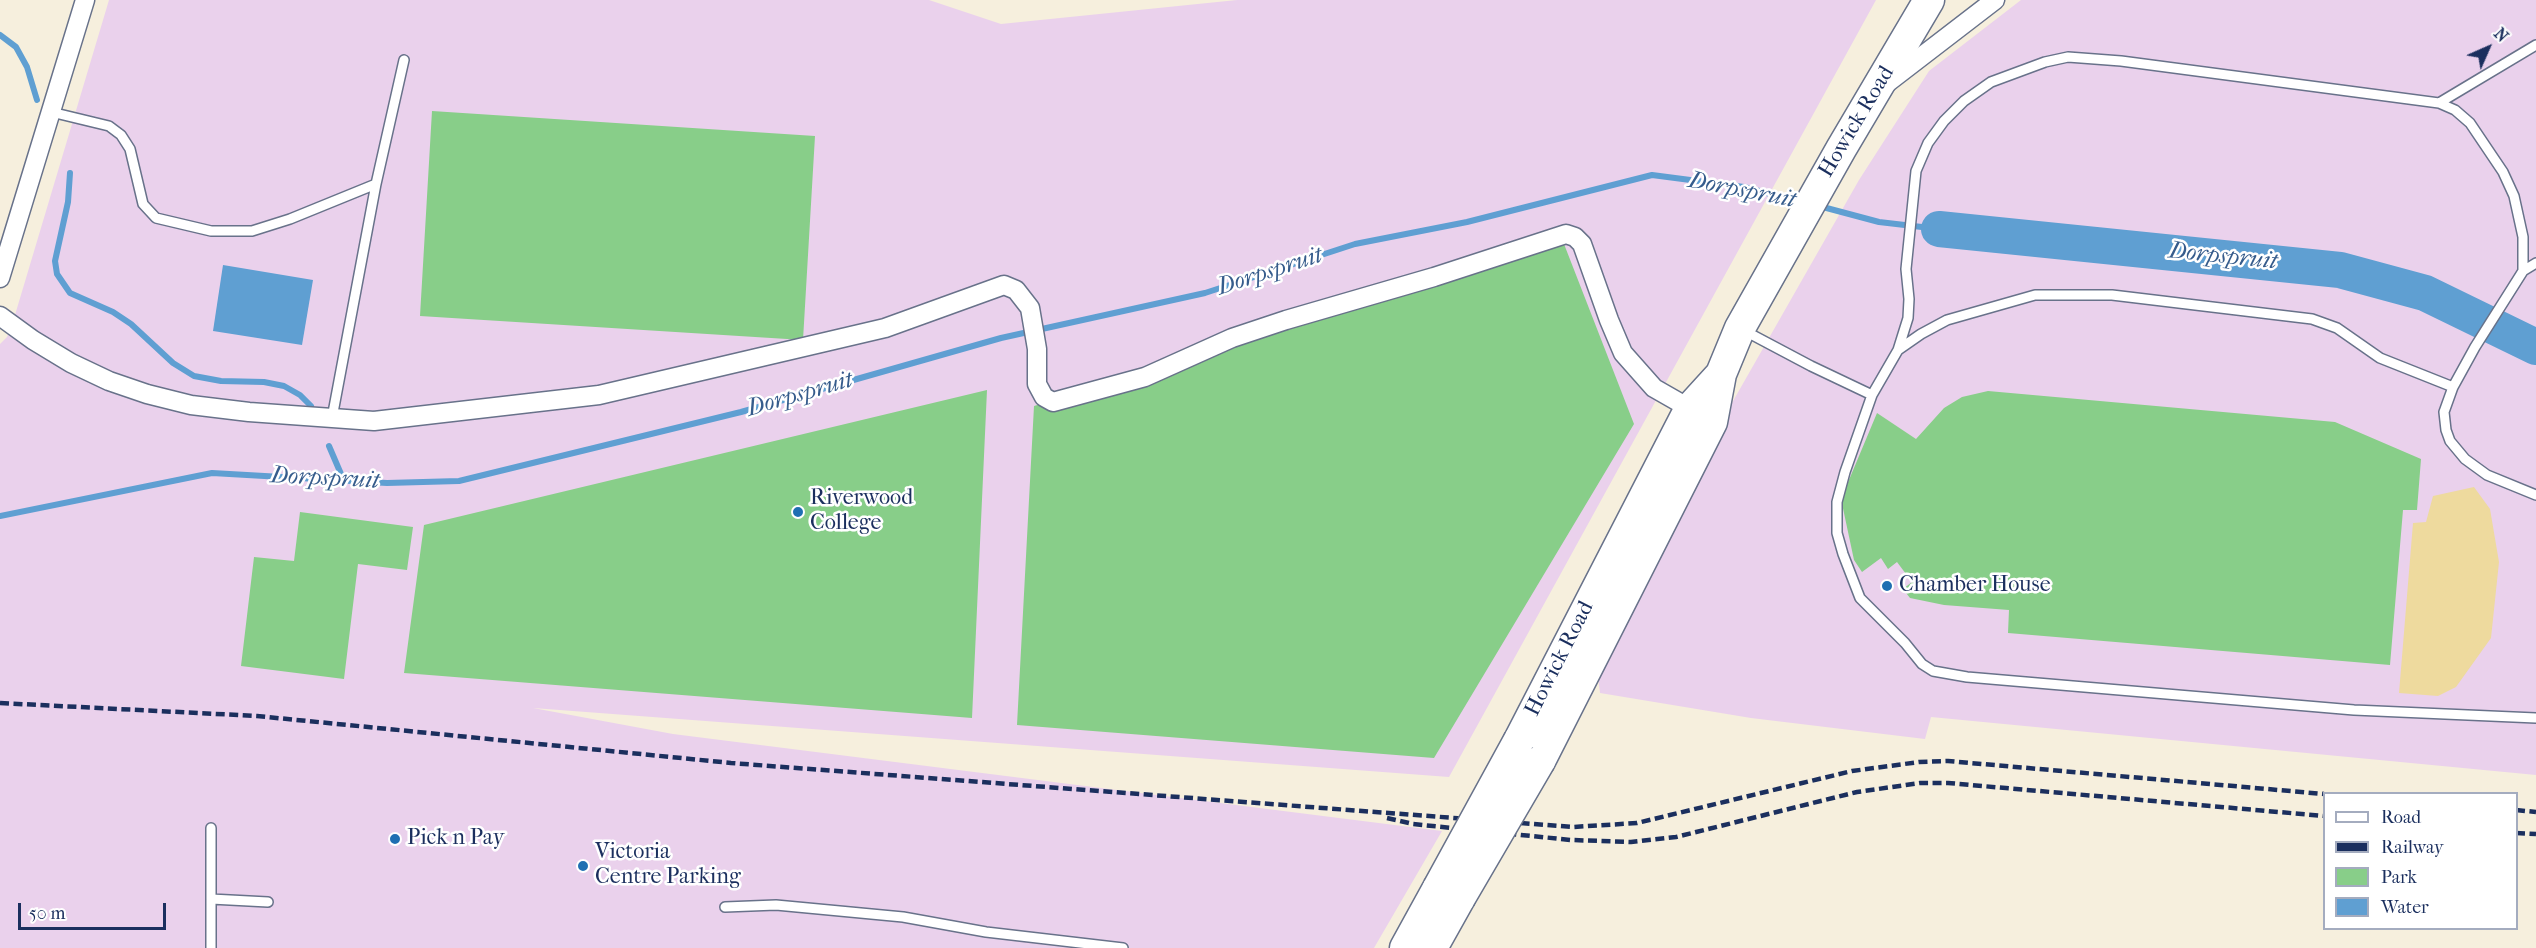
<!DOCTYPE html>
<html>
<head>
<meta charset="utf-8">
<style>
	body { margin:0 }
	#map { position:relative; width:2536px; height:948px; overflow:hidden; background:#f6efdd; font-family:"IM FELL French Canon",serif }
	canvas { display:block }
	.legend { position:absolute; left:2323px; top:792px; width:195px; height:138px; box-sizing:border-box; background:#fff; border:2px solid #a4acbf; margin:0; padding:8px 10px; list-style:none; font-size:18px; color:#1b2f5e }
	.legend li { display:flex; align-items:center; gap:12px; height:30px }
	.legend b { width:30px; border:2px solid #a4acbf }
	.north { position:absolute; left:2458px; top:18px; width:60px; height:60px; -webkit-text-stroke:4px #fff; paint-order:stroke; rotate:45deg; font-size:16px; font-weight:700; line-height:24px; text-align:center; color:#1b2f5e }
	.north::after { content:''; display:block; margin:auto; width:21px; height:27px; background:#1b2f5e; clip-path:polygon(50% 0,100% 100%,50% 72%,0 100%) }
	.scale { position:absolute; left:18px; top:903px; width:148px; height:27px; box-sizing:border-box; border:3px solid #1b2f5e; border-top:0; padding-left:8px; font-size:18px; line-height:21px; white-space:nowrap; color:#1b2f5e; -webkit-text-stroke:4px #fff; paint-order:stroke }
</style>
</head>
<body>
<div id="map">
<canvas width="2536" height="948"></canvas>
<ul class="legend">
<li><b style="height:8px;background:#fff"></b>Road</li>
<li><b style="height:8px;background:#1b2f5e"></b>Railway</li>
<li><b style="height:16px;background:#88ce89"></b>Park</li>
<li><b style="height:16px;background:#5f9fd2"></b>Water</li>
</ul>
<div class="north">N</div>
<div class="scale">50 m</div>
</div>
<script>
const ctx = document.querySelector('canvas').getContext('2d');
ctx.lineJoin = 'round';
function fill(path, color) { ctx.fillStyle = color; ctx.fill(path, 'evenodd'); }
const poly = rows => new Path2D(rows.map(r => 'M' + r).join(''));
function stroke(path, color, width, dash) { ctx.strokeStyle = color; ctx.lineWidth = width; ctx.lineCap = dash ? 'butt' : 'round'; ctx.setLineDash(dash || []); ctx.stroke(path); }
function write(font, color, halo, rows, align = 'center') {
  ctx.font = font + ' "IM FELL French Canon",serif'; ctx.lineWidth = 5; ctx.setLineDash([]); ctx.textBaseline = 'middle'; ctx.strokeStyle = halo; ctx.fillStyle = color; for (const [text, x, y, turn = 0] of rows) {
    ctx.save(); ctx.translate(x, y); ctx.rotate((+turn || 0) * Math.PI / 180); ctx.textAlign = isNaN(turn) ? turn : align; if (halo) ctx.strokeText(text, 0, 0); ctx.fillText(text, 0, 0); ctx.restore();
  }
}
fill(poly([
	[109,0,929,0,1001,24,1237,0,1876,0,1449,777,533,708,673,734,1442,831,1374,948,0,948,0,344,7,337,12,325],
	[2021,0,2536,0,2536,775,1931,717,1925,739,1751,718,1600,693,1594,645,1859,180,1929,71]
]), '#ead1ec');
fill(poly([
	[432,111,815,136,803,340,420,316],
	[1564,244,1634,424,1434,758,1017,725,1034,406],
	[987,390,972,718,404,673,424,525],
	[1988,391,2335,422,2421,459,2417,510,2403,510,2390,665,2008,633,2009,610,1944,605,1910,598,1903,589,1912,582,1897,562,1888,569,1881,558,1862,572,1854,560,1841,499,1877,413,1916,439,1944,408,1962,397],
	[300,512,413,527,407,570,358,564,344,679,241,666,254,557,294,561]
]), '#88ce89');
fill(poly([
	[2474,487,2490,509,2499,562,2491,638,2456,687,2438,696,2399,693,2413,523,2426,522,2433,496]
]), '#eeda9e');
fill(poly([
	[223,265,313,280,302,345,213,331]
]), '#5f9fd2');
stroke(poly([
	[0,35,16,47,27,67,37,100],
	[70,173,68,202,55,261,57,274,70,293,113,312,131,324,173,363,194,376,221,381,264,382,284,386,300,395,311,406],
	[1819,206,1879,222,1939,229],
	[329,446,344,481],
	[0,516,212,473,387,483,459,481,741,412,1001,338,1205,293,1355,244,1467,222,1652,175,1744,187,1801,202]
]), '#5f9fd2', 6);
stroke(poly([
	[1939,229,2340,270,2425,293,2536,347]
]), '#5f9fd2', 36);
const service = poly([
	[2439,103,2536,45],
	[51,112,109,126,121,135,130,149,143,204,156,218,211,231,252,231,290,219,376,184],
	[2536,263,2523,271,2475,347,2453,387,2444,412,2446,430,2450,441,2465,459,2487,475,2536,495],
	[2523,271,2523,237,2514,196,2503,172,2470,123,2455,110,2439,103,2121,61,2068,57,2045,62,1991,82,1964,101,1944,121,1928,143,1916,171,1906,269,1909,299,1908,318,1898,350,1872,395,1845,472,1837,502,1837,533,1843,554,1860,598,1905,643,1922,664,1933,671,1967,677,2354,710,2536,718],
	[1743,330,1811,366,1872,395],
	[1898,350,1921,334,1947,320,2035,295,2112,295,2312,319,2337,328,2380,358,2453,387],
	[332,418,376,184,404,60],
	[211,828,211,948],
	[211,899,268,902],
	[725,907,776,905,903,917,986,932,1123,948]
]);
const minor = poly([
	[1887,83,1995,0],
	[0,278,85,0],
	[0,316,33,340,71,363,109,381,147,394,191,405,249,412,374,421,599,395,885,328,1004,285,1016,290,1030,308,1037,349,1037,384,1044,397,1053,402,1145,377,1232,338,1286,320,1434,277,1566,234,1575,237,1582,244,1609,320,1623,353,1654,388,1696,412]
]);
const primary = poly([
	[1519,740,1690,408,1721,374],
	[1540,761,1712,422,1721,374,1740,328,1841,149,1929,0],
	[1405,948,1438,888],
	[1432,948,1460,898]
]);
stroke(service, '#68728a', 12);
stroke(minor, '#68728a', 21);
stroke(primary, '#68728a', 33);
stroke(service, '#fff', 9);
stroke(minor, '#fff', 18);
stroke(primary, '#fff', 30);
stroke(poly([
	[0,703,257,716,731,763,1573,827,1637,823,1852,771,1919,762,1948,761,2324,794],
	[2516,810,2536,812],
	[1387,818,1413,824,1571,840,1631,842,1676,837,1857,792,1920,783,1948,783,2324,816],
	[2516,833,2536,834]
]), '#1b2f5e', 4.5, [9, 4.5]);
const primaryBridge = poly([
	[1438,888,1519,740],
	[1460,898,1540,761]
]);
stroke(primaryBridge, '#68728a', 33, []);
stroke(primaryBridge, '#fff', 30);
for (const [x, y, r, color] of [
	[798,512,6,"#1f6fb2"],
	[1887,586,6,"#1f6fb2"],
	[395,839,6,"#1f6fb2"],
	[583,866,6,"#1f6fb2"]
]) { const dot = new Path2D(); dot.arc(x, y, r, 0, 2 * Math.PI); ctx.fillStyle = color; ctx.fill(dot); stroke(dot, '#fff', 2); }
write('22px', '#1b2f5e', '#fff', [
	["Howick Road",1857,122,-59],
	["Howick Road",1560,659,-63]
]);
write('22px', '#1b2f5e', '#fff', [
	["Riverwood",810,499],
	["College",810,524],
	["Chamber House",1899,586],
	["Pick n Pay",407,839],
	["Victoria",595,853],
	["Centre Parking",595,878]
], 'left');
write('italic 24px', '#365c8c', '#fff', [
	["Dorpspruit",1742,191,11],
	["Dorpspruit",2223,257,6],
	["Dorpspruit",1270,272,-18],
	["Dorpspruit",800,395,-16],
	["Dorpspruit",325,479,3]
]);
</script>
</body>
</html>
